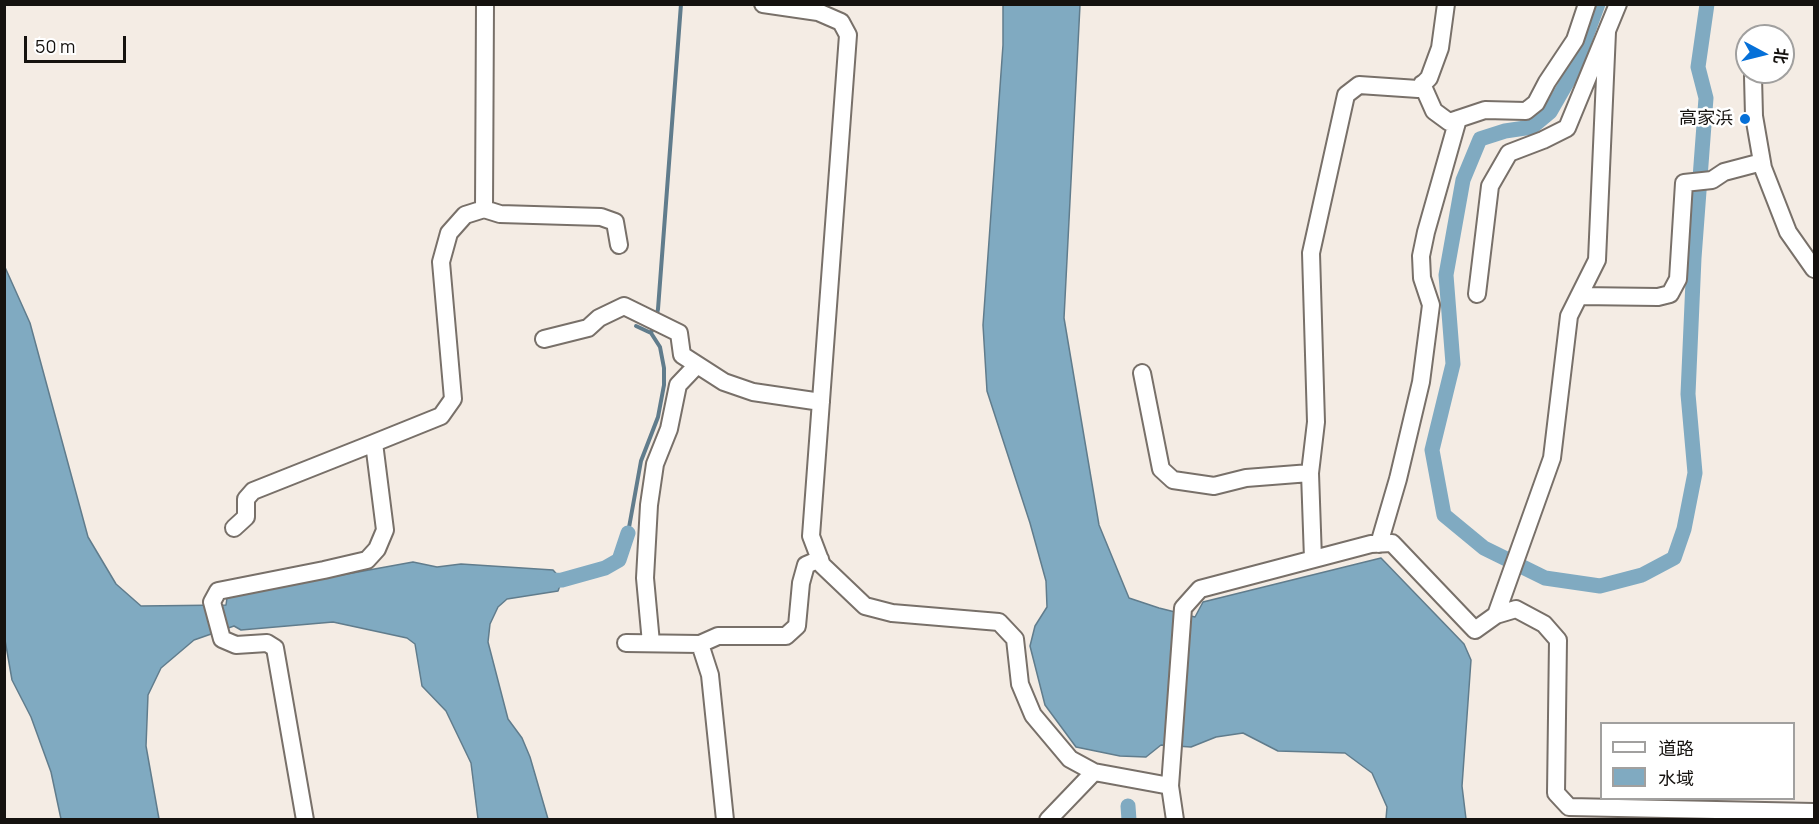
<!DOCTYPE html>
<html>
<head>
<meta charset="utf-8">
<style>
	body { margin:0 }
	#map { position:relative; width:1819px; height:824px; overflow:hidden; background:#f4ece4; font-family:Manrope,"Noto Sans SC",sans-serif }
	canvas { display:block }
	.frame { position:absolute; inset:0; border:6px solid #15120f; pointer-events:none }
	.legend { position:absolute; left:1600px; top:722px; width:195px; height:78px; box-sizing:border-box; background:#fff; border:2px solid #a1a09f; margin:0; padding:8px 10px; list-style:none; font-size:18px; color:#15120f }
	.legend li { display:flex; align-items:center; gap:12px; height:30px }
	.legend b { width:30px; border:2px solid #a1a09f }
	.north { position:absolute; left:1735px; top:24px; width:60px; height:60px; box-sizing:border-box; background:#fff; border:2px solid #a1a09f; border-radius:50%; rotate:97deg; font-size:16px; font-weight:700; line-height:24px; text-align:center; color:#15120f }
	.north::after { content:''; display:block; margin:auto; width:21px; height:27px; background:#0570d8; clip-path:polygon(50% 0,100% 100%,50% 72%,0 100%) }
	.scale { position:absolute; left:24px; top:36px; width:102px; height:27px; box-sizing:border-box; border:3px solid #15120f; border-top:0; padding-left:8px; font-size:18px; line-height:21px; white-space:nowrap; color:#15120f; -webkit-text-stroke:4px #fff; paint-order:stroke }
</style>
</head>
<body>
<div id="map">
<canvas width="1819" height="824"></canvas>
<div class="frame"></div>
<ul class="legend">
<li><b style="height:8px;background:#fff"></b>道路</li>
<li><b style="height:16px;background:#80aac1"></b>水域</li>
</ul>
<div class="north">北</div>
<div class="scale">50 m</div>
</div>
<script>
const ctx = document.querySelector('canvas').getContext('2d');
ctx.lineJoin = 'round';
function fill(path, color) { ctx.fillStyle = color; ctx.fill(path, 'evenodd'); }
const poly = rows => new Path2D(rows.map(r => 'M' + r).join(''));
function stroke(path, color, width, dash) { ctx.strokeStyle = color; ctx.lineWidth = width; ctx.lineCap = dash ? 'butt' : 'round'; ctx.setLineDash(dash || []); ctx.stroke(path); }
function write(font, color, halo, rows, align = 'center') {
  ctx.font = font + ' Manrope,"Noto Sans SC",sans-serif'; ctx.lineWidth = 5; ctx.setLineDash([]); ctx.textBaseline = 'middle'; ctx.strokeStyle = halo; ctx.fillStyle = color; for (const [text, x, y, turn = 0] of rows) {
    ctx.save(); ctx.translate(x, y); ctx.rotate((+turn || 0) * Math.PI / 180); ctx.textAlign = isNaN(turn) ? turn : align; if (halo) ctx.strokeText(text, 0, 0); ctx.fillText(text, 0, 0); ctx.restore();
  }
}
const water = poly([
	[1003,5,1080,5,1064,318,1099,525,1129,598,1159,608,1195,617,1203,602,1381,558,1464,644,1471,660,1462,786,1466,819,1386,819,1387,807,1372,773,1345,753,1278,751,1243,733,1216,737,1191,747,1161,745,1146,757,1120,756,1076,747,1045,705,1030,646,1035,626,1047,607,1046,581,1030,523,987,391,983,325,1003,45,1003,5],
	[4,265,30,323,88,537,116,584,141,606,226,605,227,598,292,584,413,562,437,567,461,564,553,570,562,580,558,591,507,599,498,607,490,624,488,642,508,719,522,738,530,757,548,819,478,819,471,763,446,711,422,686,415,644,407,638,333,622,241,630,234,626,194,640,161,668,148,695,146,746,159,819,61,819,51,772,31,717,12,680,5,640,4,265]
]);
fill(water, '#80aac1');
stroke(water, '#607c8c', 1.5);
stroke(poly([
	[656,318,658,309,681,4],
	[651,333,654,325],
	[628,533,641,461,658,417,664,385,664,368,660,347,651,333,636,326]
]), '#607c8c', 4);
stroke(poly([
	[1598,4,1573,72,1550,112,1532,127,1505,131,1480,139,1463,180,1446,275,1453,364,1432,450,1444,515,1484,548,1545,578,1600,586,1642,575,1674,558,1684,529,1695,473,1688,394,1694,258,1706,98,1698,67,1707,4],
	[543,581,562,580,605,568,619,560,628,533],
	[1128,806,1129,820]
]), '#80aac1', 15);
const minor = poly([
	[763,4,818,12,841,22,848,35,811,536,822,565,865,606,892,613,999,622,1015,639,1020,684,1033,715,1070,759,1094,772,1170,786],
	[1753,76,1754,116,1763,168,1788,232,1814,269],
	[1422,84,1434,111,1449,122,1485,110,1526,111,1536,103,1547,82,1575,40,1587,4],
	[484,209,485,4],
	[1477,294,1490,186,1509,153,1543,140,1567,128,1618,4],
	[1579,296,1658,297,1670,294,1678,279,1684,183,1712,180,1724,172,1762,162],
	[544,339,588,328,599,318,624,306,679,333,682,355,724,382,753,392,821,402],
	[1142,373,1161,469,1173,480,1214,486,1246,478,1310,473],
	[234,528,246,517,246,499,253,491,374,443],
	[1379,544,1398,479,1421,382,1431,305,1422,278,1421,256,1426,232,1458,119],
	[1313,559,1310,473,1316,422,1311,253,1346,95,1359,85,1418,89,1429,78,1440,48,1446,4],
	[1496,615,1552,458,1569,316,1597,260,1607,32],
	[626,643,700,644,718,636,786,636,797,626,801,583,806,565,820,559],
	[651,643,645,578,649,505,655,464,669,429,678,385,697,365],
	[700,644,710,675,725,820],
	[305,820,275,648,267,643,236,645,222,639,212,602,218,591,324,570,367,560,377,549,385,530,374,443,441,416,453,399,441,262,449,233,465,215,484,209,500,214,601,217,615,222,619,245],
	[1048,820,1094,772],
	[1175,820,1170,786,1183,608,1200,589,1371,544,1392,543,1475,630,1496,615,1516,609,1544,624,1558,640,1556,793,1569,807,1814,812]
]);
stroke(minor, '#787069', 20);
stroke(minor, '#fff', 16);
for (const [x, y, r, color] of [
	[1745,119,6,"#0570d8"]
]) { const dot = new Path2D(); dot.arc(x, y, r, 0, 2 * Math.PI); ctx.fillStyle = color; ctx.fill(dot); stroke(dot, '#fff', 2); }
write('18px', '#15120f', '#fff', [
	["高家浜",1733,119]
], 'right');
</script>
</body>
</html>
